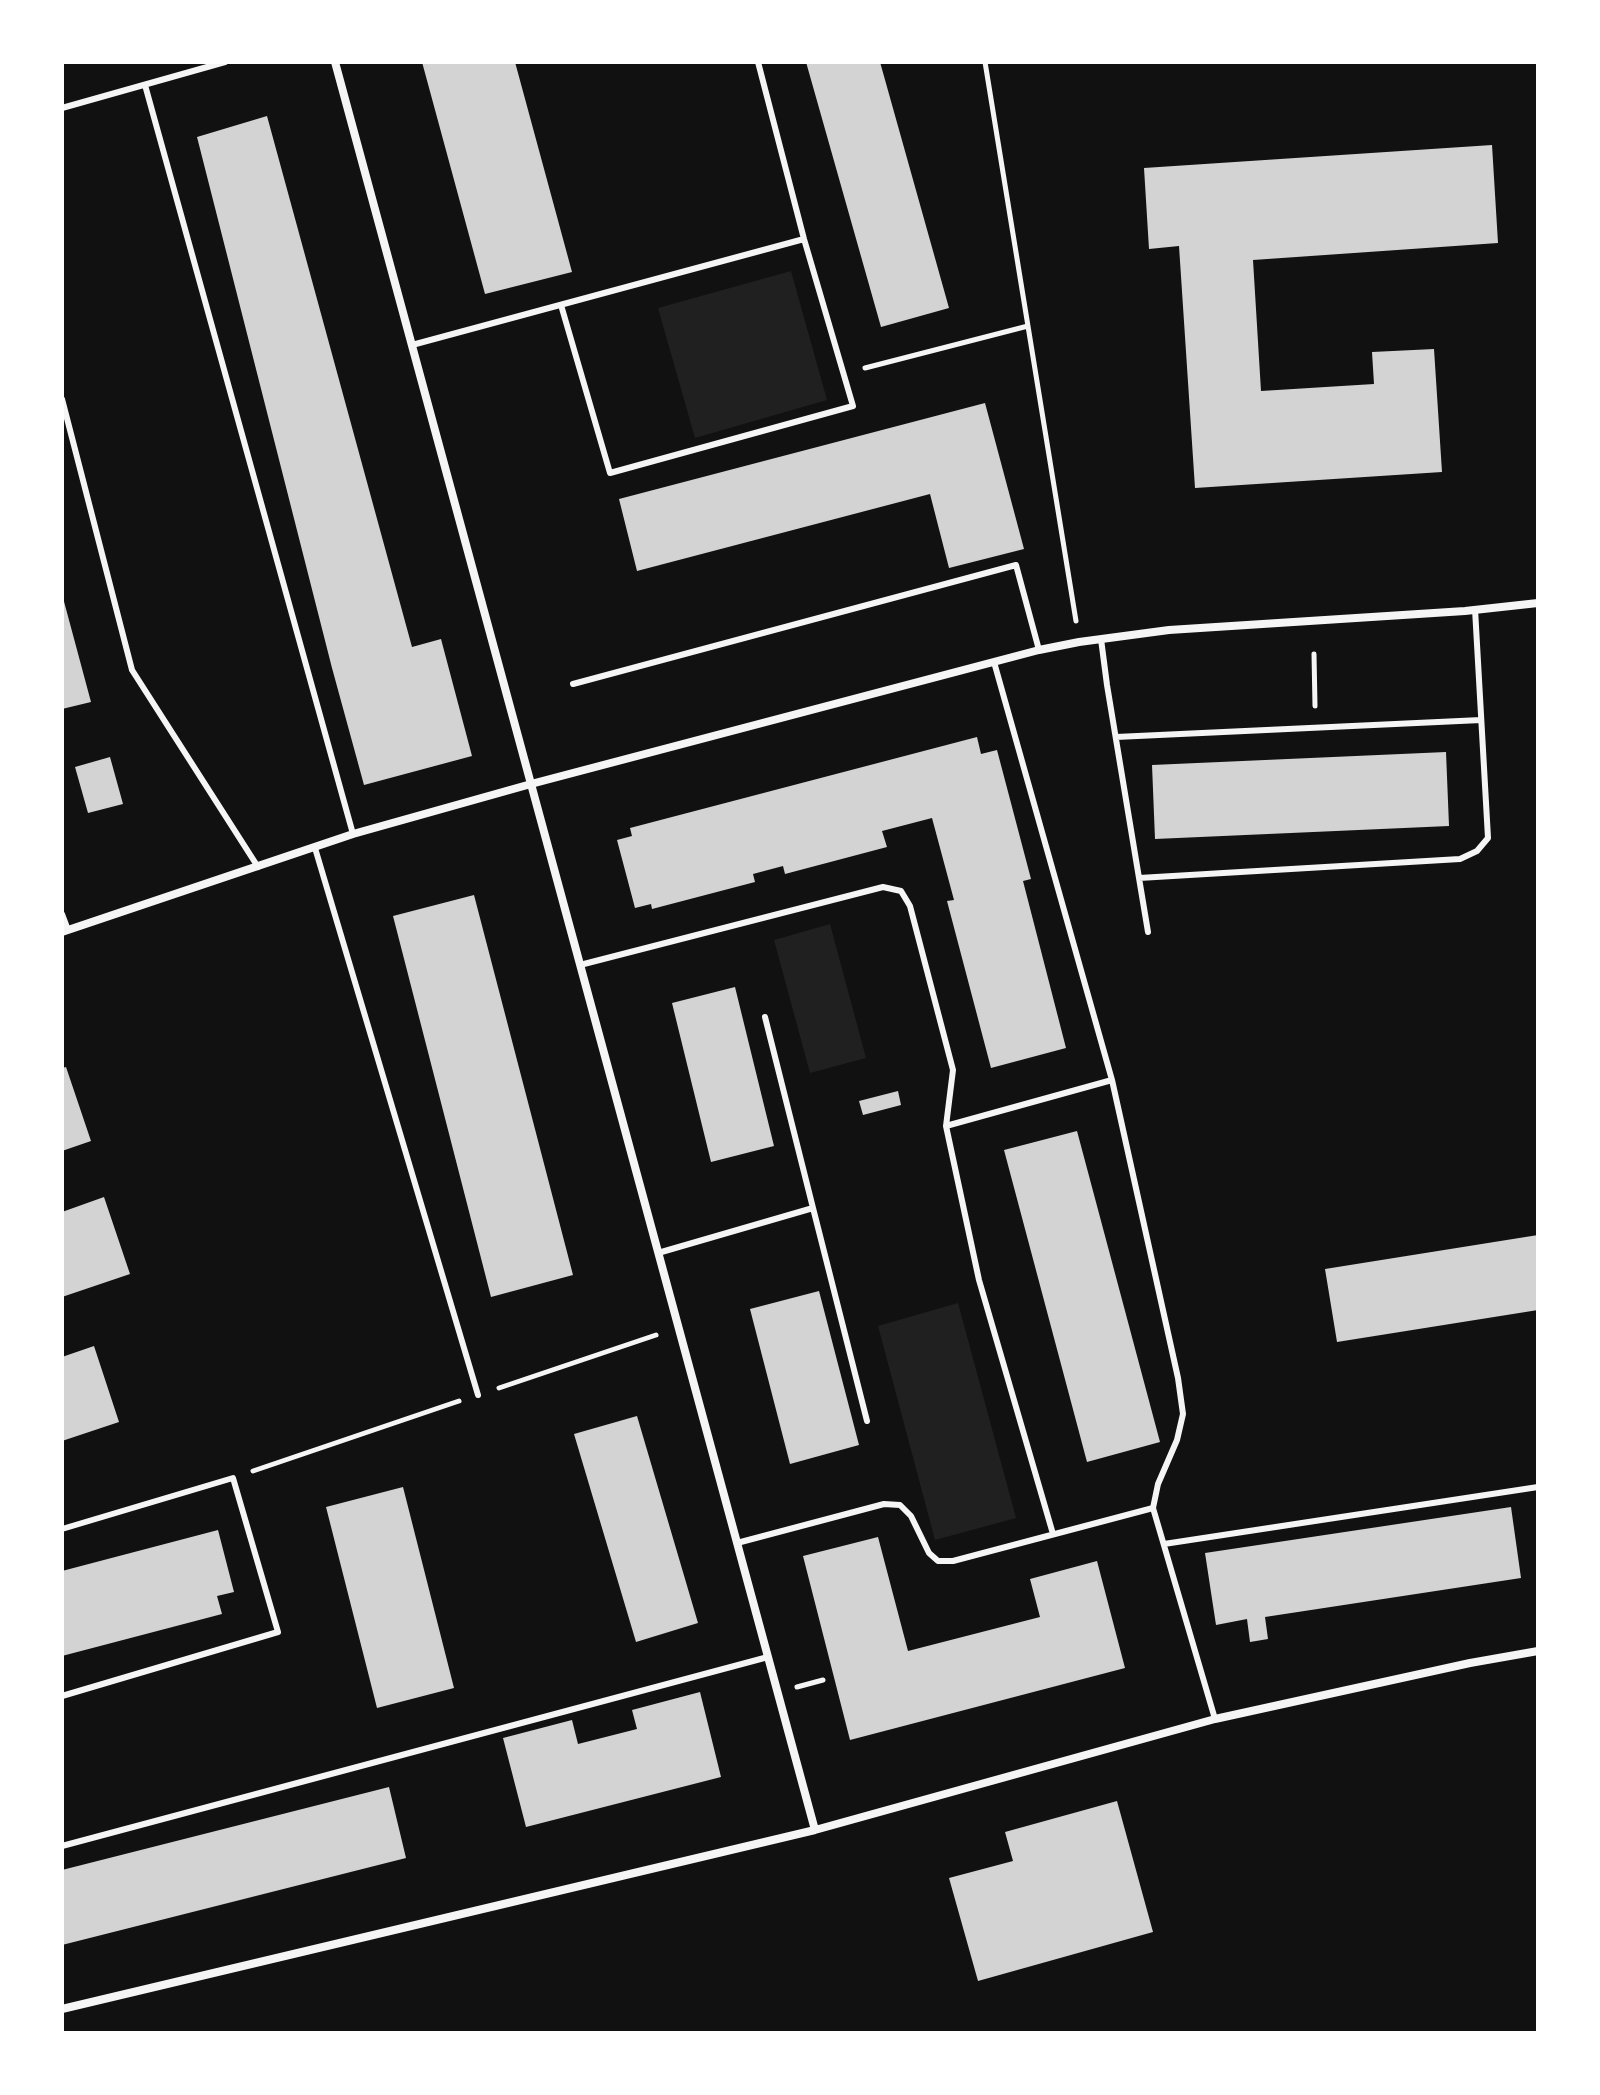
<!DOCTYPE html>
<html>
<head>
<meta charset="utf-8">
<style>
	body { margin:0 }
	#map { position:relative; width:1600px; height:2095px; overflow:hidden; background:#111; font-family:Bitter,serif }
	canvas { display:block }
	.frame { position:absolute; inset:0; border:64px solid #fff; pointer-events:none }
</style>
</head>
<body>
<div id="map">
<canvas width="1600" height="2095"></canvas>
<div class="frame"></div>
</div>
<script>
const ctx = document.querySelector('canvas').getContext('2d');
ctx.lineJoin = 'round';
function fill(path, color) { ctx.fillStyle = color; ctx.fill(path, 'evenodd'); }
const poly = rows => new Path2D(rows.map(r => 'M' + r).join(''));
function stroke(path, color, width, dash) { ctx.strokeStyle = color; ctx.lineWidth = width; ctx.lineCap = dash ? 'butt' : 'round'; ctx.setLineDash(dash || []); ctx.stroke(path); }
fill(poly([
	[791,271,827,400,695,438,658,308],
	[830,924,866,1058,810,1073,774,940],
	[958,1303,1016,1518,935,1540,878,1326]
]), '#202020');
fill(poly([
	[422,62,515,62,572,272,485,294],
	[806,62,880,62,949,308,881,327],
	[267,116,412,647,441,639,472,756,364,785,332,668,197,137],
	[1492,145,1498,243,1253,260,1261,391,1374,384,1372,352,1434,349,1442,472,1195,488,1179,246,1149,249,1144,168],
	[985,403,1024,549,949,568,930,494,637,571,619,499],
	[62,594,91,702,62,709],
	[977,737,981,754,997,750,1031,879,1023,881,1066,1048,991,1068,947,901,954,900,932,818,882,831,887,847,785,874,783,866,753,874,755,882,652,909,651,904,635,908,617,840,632,836,630,828],
	[1446,752,1449,826,1155,839,1152,765],
	[110,757,123,804,88,813,75,767],
	[474,895,573,1275,491,1297,393,916],
	[735,987,774,1146,711,1162,672,1003],
	[66,1067,91,1141,62,1151,62,1068],
	[898,1091,901,1105,863,1115,859,1101],
	[1077,1131,1160,1442,1087,1462,1004,1150],
	[104,1197,130,1274,62,1297,62,1212],
	[1538,1235,1538,1310,1337,1342,1325,1269],
	[819,1291,859,1445,790,1464,750,1309],
	[94,1346,119,1422,62,1441,62,1357],
	[637,1416,698,1623,636,1642,574,1434],
	[403,1487,454,1688,377,1708,326,1507],
	[1511,1507,1521,1578,1265,1617,1268,1639,1250,1642,1247,1619,1216,1625,1205,1553],
	[218,1530,234,1592,217,1596,222,1614,62,1656,62,1571],
	[878,1537,908,1651,1040,1617,1030,1579,1097,1561,1125,1668,850,1740,803,1556],
	[700,1692,721,1777,526,1827,503,1738,572,1720,578,1744,637,1729,632,1710],
	[389,1787,406,1858,62,1945,62,1870],
	[1117,1801,1153,1932,978,1981,949,1878,1013,1861,1005,1832]
]), '#d3d3d3');
stroke(poly([
	[985,62,1076,621],
	[865,368,1028,326],
	[1314,654,1315,706],
	[499,1388,656,1335],
	[253,1471,459,1401],
	[797,1687,823,1680]
]), '#f5f5f5', 5);
stroke(poly([
	[145,85,353,834],
	[62,108,225,62],
	[561,305,610,473,853,406,804,239,758,62],
	[412,345,804,239],
	[62,399,132,670,258,867],
	[1101,639,1107,685,1139,878,1460,859,1477,851,1488,838,1475,609],
	[994,662,1112,1080,946,1126,979,1280,1053,1534],
	[573,684,1016,565,1039,650],
	[1116,737,1481,720],
	[315,848,478,1395],
	[1139,878,1148,932],
	[62,914,68,930],
	[580,965,883,887,901,891,910,906,953,1070,946,1126],
	[1112,1080,1178,1378,1183,1414,1177,1440,1158,1484,1153,1508],
	[813,1208,867,1421],
	[658,1253,813,1208,765,1017],
	[62,1529,233,1478,278,1632,62,1696],
	[737,1543,884,1504,900,1505,911,1516,929,1553,938,1561,953,1561,1153,1508,1215,1719],
	[1164,1544,1538,1487],
	[62,1846,768,1657]
]), '#f5f5f5', 6);
stroke(poly([
	[335,62,815,1830],
	[62,932,353,834,531,784,1039,650,1079,642,1169,630,1465,611,1538,603],
	[62,2009,815,1830,1215,1719,1470,1663,1538,1651]
]), '#f5f5f5', 8);
</script>
</body>
</html>
